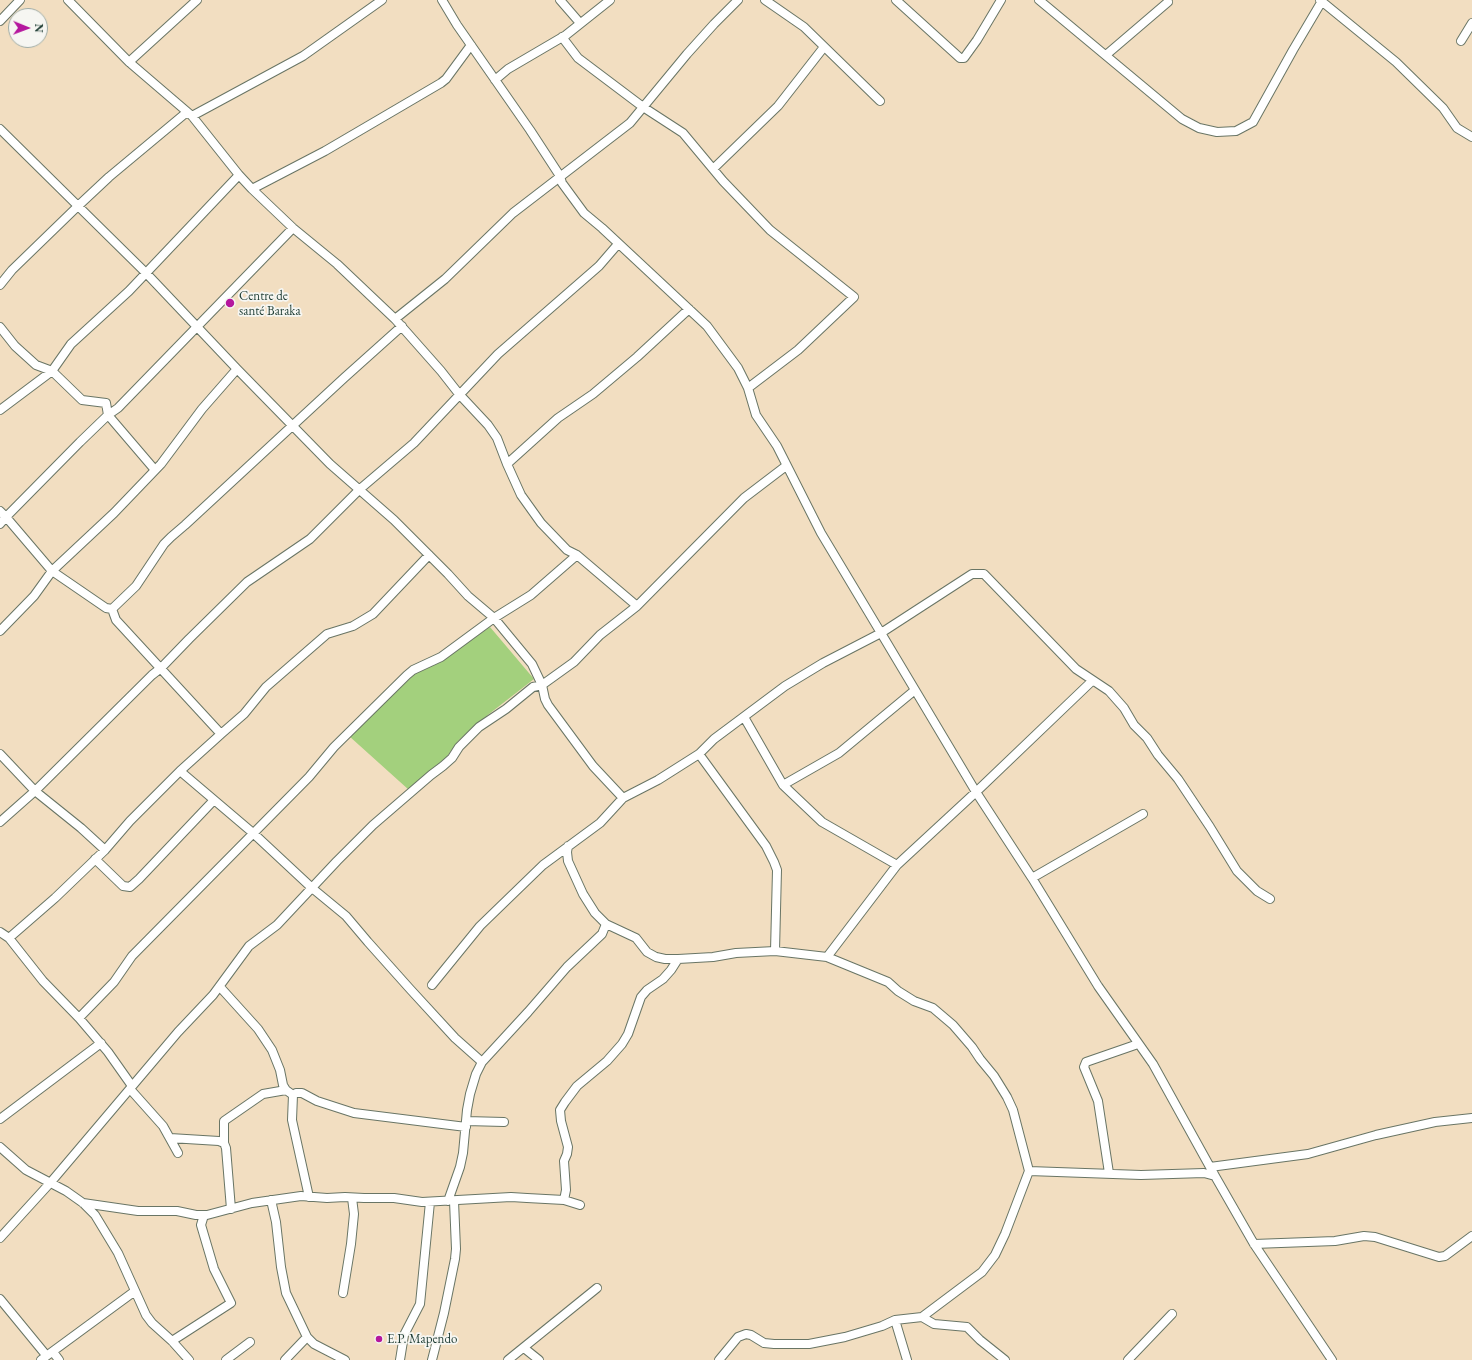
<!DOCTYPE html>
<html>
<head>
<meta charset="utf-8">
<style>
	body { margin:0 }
	#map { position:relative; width:1472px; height:1360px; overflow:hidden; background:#f2dec1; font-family:"EB Garamond",serif }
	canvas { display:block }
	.north { position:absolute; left:8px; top:8px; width:40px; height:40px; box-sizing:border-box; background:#f6f6f2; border:1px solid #a0aca6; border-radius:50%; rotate:91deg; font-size:11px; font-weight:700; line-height:16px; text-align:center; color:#1f3d34 }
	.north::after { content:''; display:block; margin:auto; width:14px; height:18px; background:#b5179e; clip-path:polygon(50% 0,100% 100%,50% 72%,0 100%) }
</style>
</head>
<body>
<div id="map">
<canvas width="1472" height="1360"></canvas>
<div class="north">N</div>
</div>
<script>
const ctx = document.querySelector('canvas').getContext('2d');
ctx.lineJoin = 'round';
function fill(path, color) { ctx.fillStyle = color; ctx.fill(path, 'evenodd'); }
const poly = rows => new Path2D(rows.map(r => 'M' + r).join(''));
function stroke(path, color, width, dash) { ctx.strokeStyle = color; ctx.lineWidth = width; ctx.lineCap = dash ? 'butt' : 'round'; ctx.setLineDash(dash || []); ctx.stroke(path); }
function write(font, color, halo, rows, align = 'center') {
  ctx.font = font + ' "EB Garamond",serif'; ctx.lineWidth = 3.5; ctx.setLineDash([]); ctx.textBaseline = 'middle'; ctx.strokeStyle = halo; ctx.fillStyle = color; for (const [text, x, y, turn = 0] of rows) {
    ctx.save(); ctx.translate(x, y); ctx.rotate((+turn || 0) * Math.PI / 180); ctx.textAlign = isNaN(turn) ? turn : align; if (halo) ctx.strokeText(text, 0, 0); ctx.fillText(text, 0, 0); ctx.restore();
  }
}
fill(poly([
	[490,627,534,679,489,714,458,741,443,762,409,790,349,736,417,672,446,657]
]), '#a3d07d');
const minor = poly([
	[68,0,129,62,192,116,239,175,252,189,293,228,337,264,395,319,441,371,459,394,488,425,497,438,507,464,521,495,541,523,567,550,577,555,637,606],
	[442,0,457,25,530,130,560,176,562,183,584,213,602,228,707,326,738,368,748,388,756,415,777,446,821,533,881,633,972,574,984,574,1076,669,1109,691,1124,708,1134,725,1147,738,1158,755,1178,779,1210,827,1237,871,1257,891,1270,899],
	[560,0,580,23],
	[765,0,804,27,880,101],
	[896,0,960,58,964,58,977,40,1001,0],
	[1039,0,1182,119,1199,128,1217,132,1236,131,1253,122,1293,50,1322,1],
	[1320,0,1396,62,1443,108,1457,128,1472,137],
	[0,21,20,0],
	[562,37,578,58,643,107,683,133,723,181,770,230,854,297,798,350,748,388],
	[1461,41,1472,23],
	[1106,55,1168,2],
	[129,62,197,0],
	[495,80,508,69,566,35,610,0],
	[187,112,109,177,78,206,146,273,237,369,330,464,394,520,448,574,468,596,494,618,532,664,542,685,545,699,548,705,593,766,623,798],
	[192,116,303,56,382,0],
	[0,129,78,206,12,270,0,285],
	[713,169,778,106,824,47],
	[252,189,325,151,441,83,446,79,471,45],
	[293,228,118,408,108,415,80,442,6,517,52,571,106,608,112,609,136,586,164,544,171,537,185,525,344,378,402,326],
	[395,319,445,279,513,213,630,123,687,54,714,24,738,0],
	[0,327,15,346,36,365,52,371,82,400,106,403,108,415,155,470],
	[0,410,52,371,71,344,129,291,239,175],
	[507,464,558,418,593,394,637,357,689,309],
	[0,511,6,517,0,524],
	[112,609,116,620,221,734,180,771,253,833,312,888,346,916,368,942,410,989,455,1038,482,1062],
	[0,631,34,596,52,571,114,513,161,464,202,409,237,369],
	[744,717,783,785,822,822,897,865],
	[221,734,244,714,266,687,327,634,353,626,373,614,429,555],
	[0,754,35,791,81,828,105,850],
	[699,754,766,846,774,862,777,870,775,951],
	[783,785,839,753,915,690],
	[0,822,35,791,152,675,161,668,189,639,247,582,310,539,360,489,414,443,498,354,599,266,618,244],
	[568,846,567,852,568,861,583,894,595,913,606,924,636,938,647,952,656,957,665,959,678,959],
	[95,859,123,886,130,887,139,879,214,800],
	[1032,878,1143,814],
	[0,932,9,938,43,981,79,1018,108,1052,132,1086],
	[9,938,55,898,105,850,130,821,180,771],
	[827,957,897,865,976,792,1092,681],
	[432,985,480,926,512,895,543,865,600,823,623,798,658,780,699,754,714,739,785,686,823,663,881,633,976,792,1032,878,1098,986,1153,1064,1215,1176],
	[220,987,258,1029,272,1050,280,1070,283,1085,286,1090,293,1095],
	[79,1018,114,982,132,956,309,777,334,747,407,675,413,670,441,657,494,618,531,595,577,555],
	[130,1089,163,1126,178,1153],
	[0,1119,101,1043],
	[466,1121,504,1122],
	[170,1138,219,1141,224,1143,226,1148,231,1209],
	[224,1143,224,1121,263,1094,286,1090],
	[0,1147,26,1170,66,1191,83,1203,95,1215,118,1253,146,1315,152,1323,172,1341,189,1360],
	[1210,1167,1308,1154,1376,1135,1435,1122,1472,1118],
	[1029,1171,1141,1175,1204,1173,1215,1176,1254,1244,1332,1360],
	[1109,1173,1098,1101,1084,1067,1086,1062,1138,1044],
	[309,1197,292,1120,293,1095,296,1093,302,1093,317,1101,354,1113,466,1127],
	[271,1200,276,1222,281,1267,286,1293,307,1337,314,1344,345,1360],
	[564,1200,566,1190,564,1161,567,1154,568,1147,561,1121,560,1110,565,1102,577,1086,607,1061,622,1044,628,1034,641,997,647,990,663,979,671,970,678,959,713,957,736,953,775,951,827,957,888,982,898,991,914,1001,933,1008,953,1025,972,1047,980,1059,994,1076,1007,1097,1013,1110,1029,1171,1005,1234,995,1255,982,1272,922,1317,895,1320,882,1326,845,1337,809,1344,774,1344,764,1343,751,1335,746,1334,738,1337,719,1360],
	[448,1201,460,1167,463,1153,467,1110,470,1094,476,1074,482,1062,528,1012,567,967,602,934,606,924],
	[83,1203,138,1211,177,1211,196,1215,207,1215,252,1203,301,1196,327,1198,345,1197,364,1198,394,1198,422,1202,511,1197,527,1198,564,1200,580,1205],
	[0,1238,51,1182,178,1032,213,995,249,946,277,925,337,861,373,825,431,775,443,766,452,758,459,747,479,727,506,709,533,687,542,685,574,662,600,635,637,606,744,498,786,466],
	[1254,1244,1335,1241,1364,1236,1375,1237,1439,1257,1445,1256,1472,1236],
	[343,1293,351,1244,354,1214,352,1198],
	[0,1299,46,1355],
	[922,1317,934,1324,967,1327,980,1340,1005,1360],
	[895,1320,907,1360],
	[172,1341,231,1303,214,1269,201,1225,204,1215],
	[524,1348,539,1360],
	[53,1352,59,1360],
	[41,1360,135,1291],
	[226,1360,250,1342],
	[285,1360,307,1337],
	[400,1360,404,1335,420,1304,430,1202],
	[432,1360,444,1313,455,1259,456,1249,454,1201],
	[508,1360,597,1288],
	[1128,1360,1172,1314]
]);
stroke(minor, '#697565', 10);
stroke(minor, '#fff', 8);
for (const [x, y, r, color] of [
	[230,303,5,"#b5179e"],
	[379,1339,4,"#b5179e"]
]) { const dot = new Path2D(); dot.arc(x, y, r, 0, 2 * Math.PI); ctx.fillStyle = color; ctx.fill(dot); stroke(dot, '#f6f6f2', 1.5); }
write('13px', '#1f3d34', '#f6f6f2', [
	["Centre de",239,296],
	["santé Baraka",239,311],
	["E.P. Mapendo",387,1339]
], 'left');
</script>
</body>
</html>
